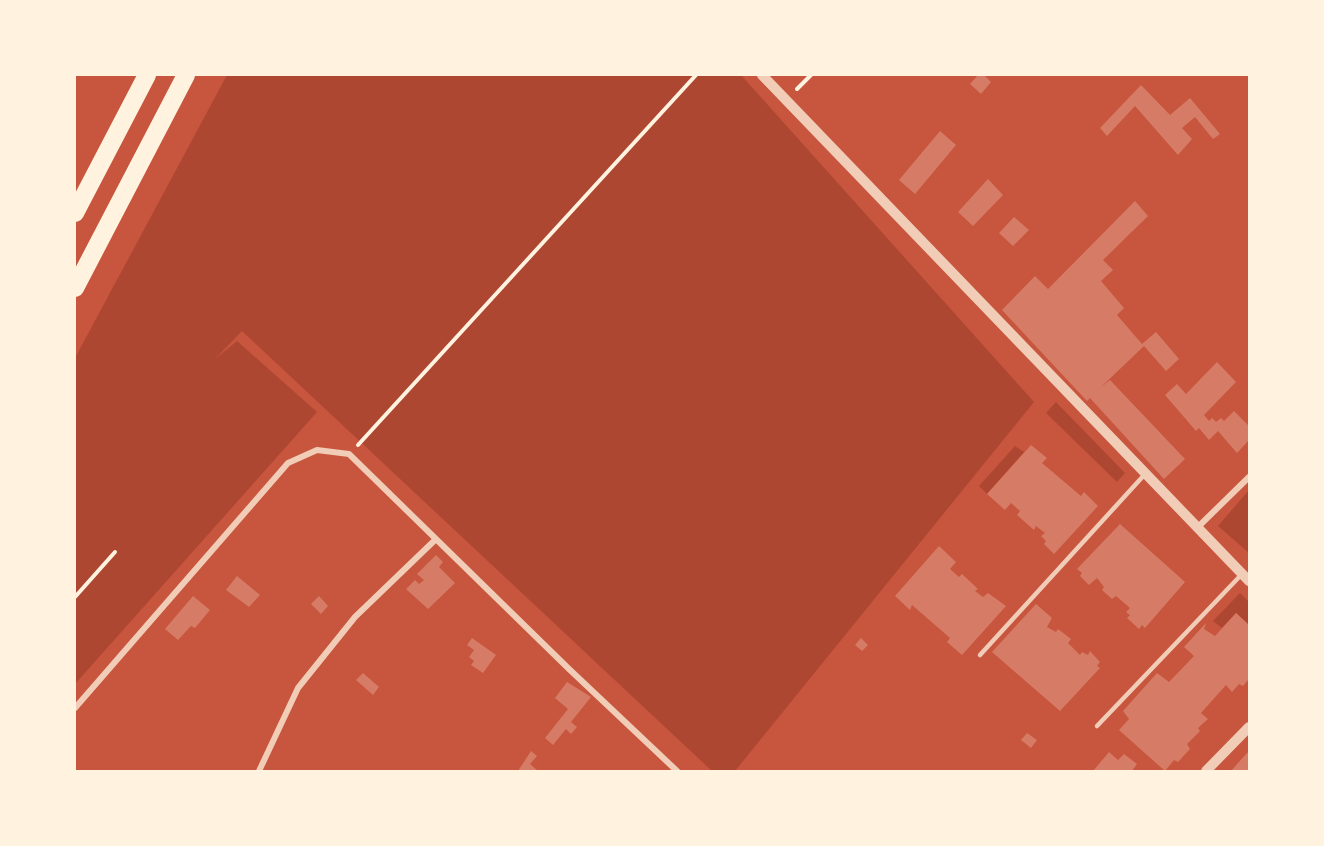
<!DOCTYPE html>
<html>
<head>
<meta charset="utf-8">
<style>
	body { margin:0 }
	#map { position:relative; width:1324px; height:846px; overflow:hidden; background:#c8553d; font-family:"Source Sans 3",sans-serif }
	canvas { display:block }
	.frame { position:absolute; inset:0; border:76px solid #fff3e0; pointer-events:none }
</style>
</head>
<body>
<div id="map">
<canvas width="1324" height="846"></canvas>
<div class="frame"></div>
</div>
<script>
const ctx = document.querySelector('canvas').getContext('2d');
ctx.lineJoin = 'round';
function fill(path, color) { ctx.fillStyle = color; ctx.fill(path, 'evenodd'); }
const poly = rows => new Path2D(rows.map(r => 'M' + r).join(''));
function stroke(path, color, width, dash) { ctx.strokeStyle = color; ctx.lineWidth = width; ctx.lineCap = dash ? 'butt' : 'round'; ctx.setLineDash(dash || []); ctx.stroke(path); }
fill(poly([
	[227,75,741,75,1034,402,735,771,712,771,242,331,214,360,237,341,317,412,75,684,75,358],
	[1056,402,1125,473,1117,482,1046,413],
	[1015,446,1024,452,987,494,979,486],
	[1249,490,1249,553,1218,526],
	[1240,593,1249,602,1249,625,1236,613,1222,628,1213,621]
]), '#ae4732');
fill(poly([
	[978,75,984,75,991,82,981,94,970,84],
	[1141,85,1170,115,1190,98,1220,134,1213,139,1195,117,1182,128,1192,139,1178,155,1135,106,1107,136,1100,128],
	[940,131,956,145,915,194,899,180],
	[988,179,1003,195,973,226,958,212],
	[1135,201,1148,216,1103,260,1113,270,1101,281,1124,308,1117,315,1142,344,1156,332,1179,359,1166,371,1144,346,1100,388,1110,380,1185,459,1164,479,1090,398,1087,401,1002,310,1035,276,1048,289],
	[1014,217,1029,230,1013,246,999,233],
	[1217,362,1236,382,1204,415,1209,421,1212,418,1216,422,1221,418,1224,421,1234,411,1249,426,1249,440,1237,453,1218,431,1209,440,1199,428,1196,431,1165,395,1177,384,1186,394],
	[1031,445,1047,458,1042,463,1081,496,1084,492,1098,506,1054,554,1044,544,1046,541,1041,536,1045,533,1036,526,1034,530,1017,515,1020,511,1011,503,1005,510,987,494],
	[1120,524,1185,582,1145,628,1142,625,1139,629,1127,618,1130,615,1126,612,1130,608,1116,596,1112,599,1102,590,1104,587,1097,578,1089,585,1080,576,1082,573,1077,569],
	[939,546,956,562,950,569,959,577,962,574,978,589,975,591,983,597,988,593,1006,606,962,655,947,642,950,638,912,605,910,610,895,596],
	[436,555,443,562,439,567,455,583,428,609,406,589,415,580,419,584,424,580,417,574],
	[237,576,260,595,249,607,226,590],
	[193,596,210,610,195,628,191,626,178,640,165,629],
	[319,596,328,606,321,614,311,604],
	[1036,604,1052,618,1047,627,1056,632,1058,629,1071,639,1068,643,1080,655,1082,652,1088,655,1090,651,1100,662,1097,666,1100,668,1060,711,992,652],
	[1236,613,1249,625,1249,679,1243,686,1239,684,1232,692,1226,685,1201,713,1208,719,1198,728,1200,731,1187,744,1190,749,1178,762,1174,760,1165,771,1119,730,1129,719,1123,711,1157,673,1169,682,1194,656,1184,647,1206,623,1204,629,1215,636],
	[472,638,496,655,483,673,471,665,474,661,469,657,474,650,467,645],
	[861,638,868,645,862,651,855,645],
	[363,673,379,687,373,695,356,680],
	[567,682,591,697,571,722,577,727,571,734,566,729,553,745,545,738,568,709,555,698],
	[1027,733,1037,740,1031,748,1021,740],
	[531,751,537,756,530,764,538,771,518,771],
	[1249,751,1249,771,1231,771,1238,763],
	[1109,752,1118,760,1124,754,1137,764,1132,771,1093,771]
]), '#d67c66');
stroke(poly([
	[797,89,811,75],
	[358,445,696,75],
	[75,597,115,552]
]), '#fff3e0', 4);
stroke(poly([
	[980,655,1146,473],
	[1097,726,1242,574]
]), '#f1ccb7', 4.5);
stroke(poly([
	[1198,527,1249,477],
	[75,708,288,463,317,450,349,454,569,669,677,771],
	[259,771,298,688,355,617,436,539]
]), '#f1ccb7', 6);
stroke(poly([
	[762,75,1249,581],
	[1206,771,1249,727]
]), '#f1ccb7', 10);
stroke(poly([
	[75,213,147,75],
	[75,288,186,75]
]), '#fff3e0', 18);
</script>
</body>
</html>
